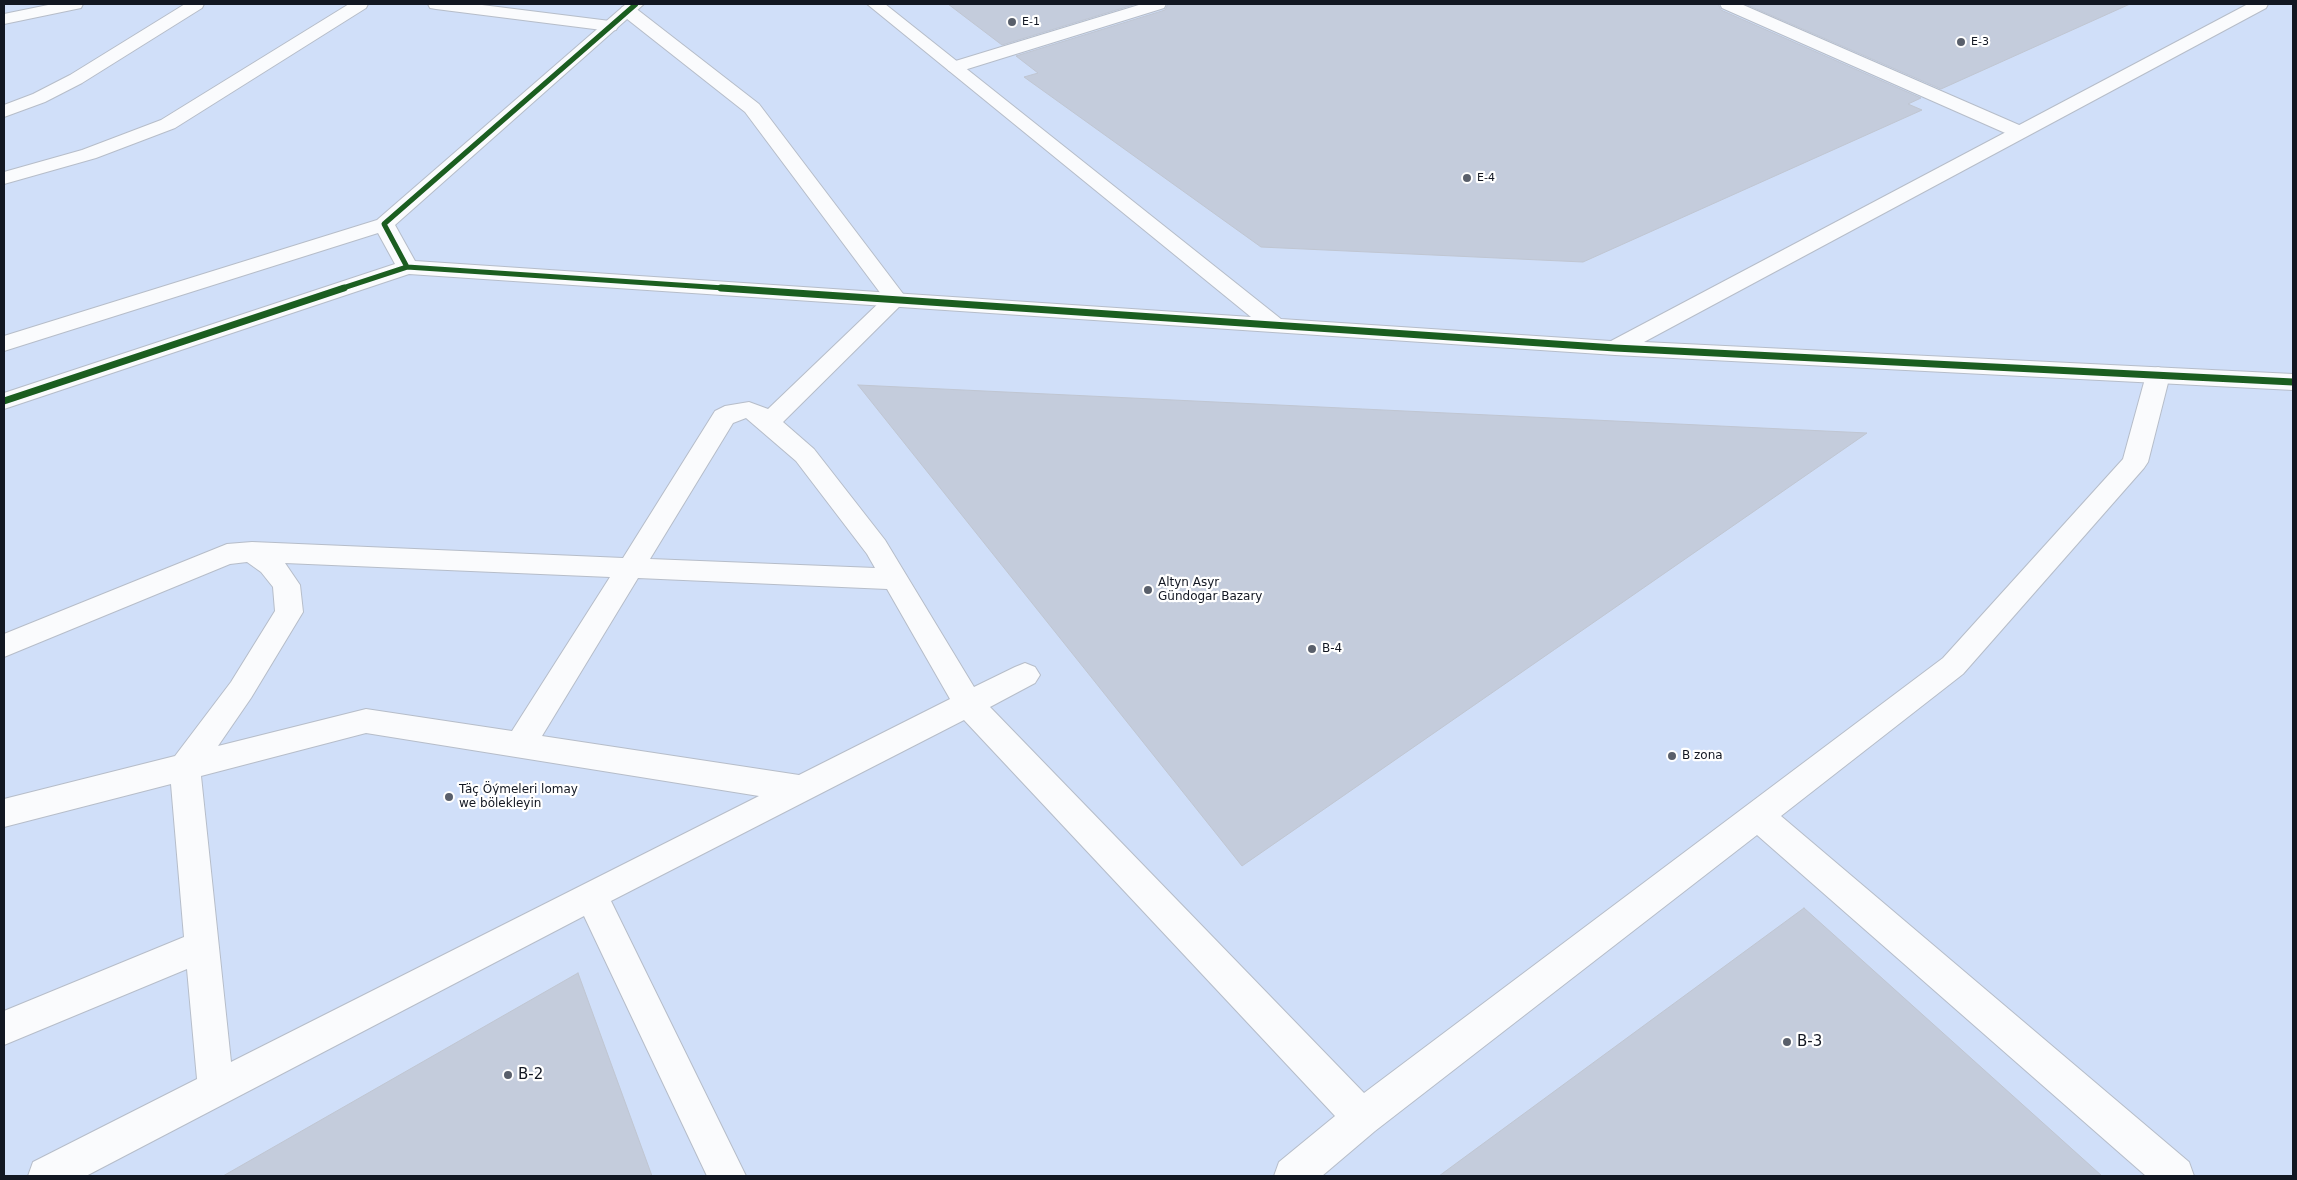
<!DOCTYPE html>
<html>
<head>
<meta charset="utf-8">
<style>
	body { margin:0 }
	#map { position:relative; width:2297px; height:1180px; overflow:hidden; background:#dde5f3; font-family:"DejaVu Sans",sans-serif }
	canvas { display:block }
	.frame { position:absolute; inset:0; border:5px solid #121722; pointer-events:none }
</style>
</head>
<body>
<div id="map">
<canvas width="2297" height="1180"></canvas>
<div class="frame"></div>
</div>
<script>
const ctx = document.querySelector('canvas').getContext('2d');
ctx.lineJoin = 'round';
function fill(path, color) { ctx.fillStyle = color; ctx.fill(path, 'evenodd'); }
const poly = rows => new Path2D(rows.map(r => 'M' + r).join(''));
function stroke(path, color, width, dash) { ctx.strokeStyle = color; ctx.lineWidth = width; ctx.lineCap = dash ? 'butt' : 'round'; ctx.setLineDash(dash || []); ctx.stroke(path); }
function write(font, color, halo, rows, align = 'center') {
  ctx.font = font + ' "DejaVu Sans",sans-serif'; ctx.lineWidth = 4.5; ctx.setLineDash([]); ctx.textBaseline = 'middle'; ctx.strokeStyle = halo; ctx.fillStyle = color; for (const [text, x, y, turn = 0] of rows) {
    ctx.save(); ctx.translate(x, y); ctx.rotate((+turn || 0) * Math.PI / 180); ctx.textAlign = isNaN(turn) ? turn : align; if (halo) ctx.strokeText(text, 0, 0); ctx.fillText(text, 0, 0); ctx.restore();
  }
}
fill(poly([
	[4,4,2293,4,2293,1176,4,1176]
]), '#d0dff9');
const building = poly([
	[948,4,1136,4,1002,45,948,4],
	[1168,4,1718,4,1721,10,1921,98,1908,104,1922,110,1583,262,1261,247,1024,77,1038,73,1016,56,1165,10,1168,4],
	[1745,4,2130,4,1941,89,1745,4],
	[858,385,1867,433,1242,866,858,385],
	[1804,908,2102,1176,1439,1176,1804,908],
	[578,973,652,1176,223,1176,578,973]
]);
fill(building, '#c4ccdc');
stroke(building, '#c0c6d2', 1);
const service = poly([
	[53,4,83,4,81,8,4,24,4,14,53,4],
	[185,4,204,4,202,8,82,83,45,102,4,117,4,105,33,94,70,75,185,4],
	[349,4,368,4,366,8,175,128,96,158,4,184,4,172,82,150,161,120,349,4],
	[428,4,474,4,610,21,616,22,618,26,616,30,610,31,436,9,430,8,428,4],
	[1142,4,1166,4,1164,8,961,71,955,72,949,71,946,67,949,63,1142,4],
	[1720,4,1741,4,2026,128,2028,132,2026,136,2019,138,2012,136,1722,8,1720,4],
	[628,6,634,7,759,104,907,299,783,422,814,449,885,540,974,687,1015,667,1025,663,1035,667,1040,675,1035,683,990,707,1364,1093,1943,658,2123,459,2146,375,2150,370,2158,367,2166,370,2170,375,2148,462,2144,468,1963,674,1781,816,2189,1162,2194,1176,2146,1176,1757,835,1375,1131,1322,1176,1274,1176,1279,1162,1335,1116,964,720,611,901,746,1176,707,1176,584,916,86,1176,28,1176,33,1162,197,1079,187,969,4,1045,4,1011,184,937,171,784,4,827,4,799,175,756,231,682,275,611,273,587,261,572,247,562,230,564,4,657,4,634,227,544,252,542,623,558,715,411,725,406,749,402,768,409,884,298,745,112,622,15,620,11,622,7,628,6],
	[746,418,796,461,867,554,875,568,650,559,733,423,746,418],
	[285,563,610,577,512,731,366,709,218,746,251,698,303,612,300,585,285,563],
	[638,578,887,589,950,699,799,775,542,736,638,578],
	[366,733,759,796,231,1062,201,776,366,733]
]);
const minor = poly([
	[626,4,644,4,395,225,415,261,1251,317,867,4,885,4,1281,319,1611,341,2248,4,2268,4,2266,8,1644,342,2293,374,2293,390,1615,355,409,274,4,409,4,393,395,264,378,233,4,351,4,336,377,220,626,4]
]);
stroke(service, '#b6bdc9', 2);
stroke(minor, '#b6bdc9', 2);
fill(service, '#fafbfd');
fill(minor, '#fafbfd');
stroke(poly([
	[636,4,384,224,407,267,739,289],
	[340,289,407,267]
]), '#1b5e20', 5);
stroke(poly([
	[721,288,1615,348,2293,382],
	[4,401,344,288]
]), '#1b5e20', 7);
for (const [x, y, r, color] of [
	[1012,22,5,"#595f6b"],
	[1961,42,5,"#595f6b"],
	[1467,178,5,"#595f6b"],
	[1148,590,5,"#595f6b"],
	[1312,649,5,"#595f6b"],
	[1672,756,5,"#595f6b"],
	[449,797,5,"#595f6b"],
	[1787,1042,5,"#595f6b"],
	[508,1075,5,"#595f6b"]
]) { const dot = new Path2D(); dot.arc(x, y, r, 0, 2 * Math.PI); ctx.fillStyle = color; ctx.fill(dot); stroke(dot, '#fff', 2); }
write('11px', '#121722', '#fff', [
	["E-1",1022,22],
	["E-3",1971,42],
	["E-4",1477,178]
], 'left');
write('12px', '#121722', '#fff', [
	["Altyn Asyr",1158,583],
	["Gündogar Bazary",1158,597],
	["B-4",1322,649],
	["B zona",1682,756],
	["Täç Öýmeleri lomay",459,790],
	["we bölekleyin",459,804]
], 'left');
write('15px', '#121722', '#fff', [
	["B-3",1797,1042],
	["B-2",518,1075]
], 'left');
</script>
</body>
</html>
